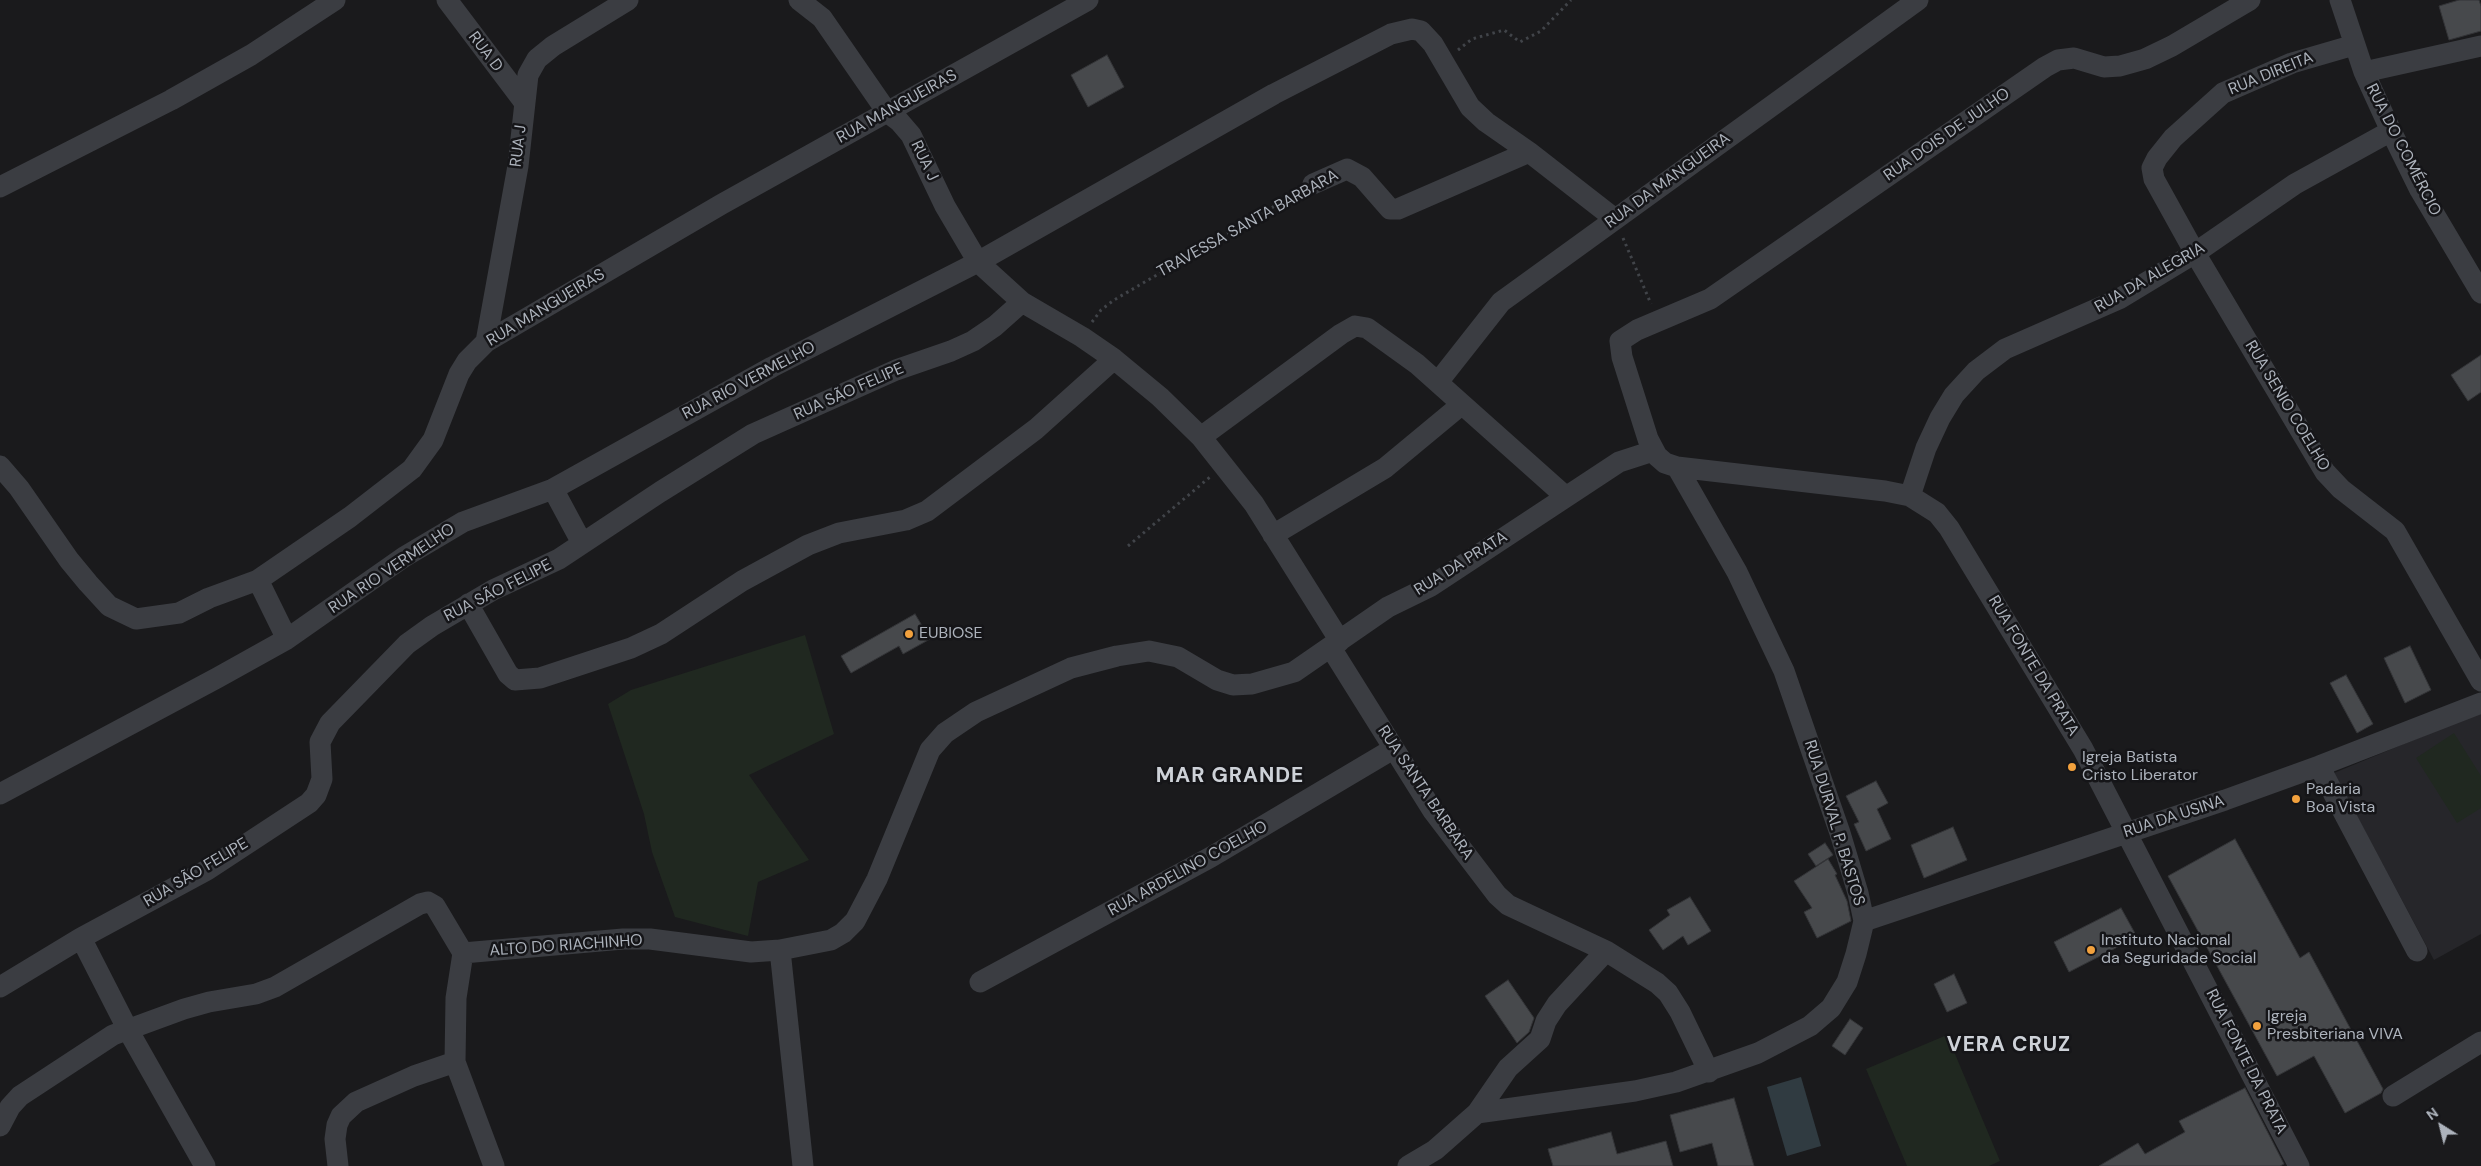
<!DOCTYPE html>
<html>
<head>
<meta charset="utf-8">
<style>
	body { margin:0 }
	#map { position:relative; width:2481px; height:1166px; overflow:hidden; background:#1a1a1c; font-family:"DM Sans",sans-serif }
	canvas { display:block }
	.north { position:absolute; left:2416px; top:1101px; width:50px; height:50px; -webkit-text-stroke:4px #151518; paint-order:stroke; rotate:324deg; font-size:14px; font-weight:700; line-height:20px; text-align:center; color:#adb3bc }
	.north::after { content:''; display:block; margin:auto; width:18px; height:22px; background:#adb3bc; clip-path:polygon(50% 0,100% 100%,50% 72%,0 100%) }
</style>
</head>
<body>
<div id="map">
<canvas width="2481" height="1166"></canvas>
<div class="north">N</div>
</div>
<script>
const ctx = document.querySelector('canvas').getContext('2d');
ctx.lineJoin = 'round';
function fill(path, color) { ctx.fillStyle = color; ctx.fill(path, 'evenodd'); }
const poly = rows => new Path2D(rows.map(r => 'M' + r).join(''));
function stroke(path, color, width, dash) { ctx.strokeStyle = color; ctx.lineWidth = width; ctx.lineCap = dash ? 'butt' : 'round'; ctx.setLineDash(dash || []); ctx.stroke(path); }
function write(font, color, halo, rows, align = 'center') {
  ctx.font = font + ' "DM Sans",sans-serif'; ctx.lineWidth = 5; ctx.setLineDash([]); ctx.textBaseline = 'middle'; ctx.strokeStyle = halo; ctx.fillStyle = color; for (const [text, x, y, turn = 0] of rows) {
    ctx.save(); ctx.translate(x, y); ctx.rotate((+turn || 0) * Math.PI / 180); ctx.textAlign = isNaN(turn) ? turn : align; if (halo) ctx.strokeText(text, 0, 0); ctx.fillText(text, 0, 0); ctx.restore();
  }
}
fill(poly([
	[2481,712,2481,934,2434,960,2334,773]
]), '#26262a');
fill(poly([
	[805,635,834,734,749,775,809,860,758,882,748,936,675,917,652,852,644,814,608,704,631,690],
	[2454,733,2481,776,2481,808,2457,823,2416,758],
	[1947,1035,2000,1161,1989,1166,1907,1166,1866,1069]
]), '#202820');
fill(poly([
	[1801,1077,1821,1146,1787,1156,1767,1087]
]), '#303b41');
const building = poly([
	[2459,0,2479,0,2481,6,2481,31,2449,40,2439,6,2459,0],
	[1107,55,1124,87,1088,107,1071,75,1107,55],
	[2481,355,2481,392,2468,401,2451,375,2481,355],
	[915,614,930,639,903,654,899,646,851,673,841,656,915,614],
	[2410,646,2431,690,2405,703,2384,658,2410,646],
	[2346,675,2373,724,2357,733,2330,683,2346,675],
	[1876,781,1888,803,1877,809,1891,839,1866,851,1854,824,1859,822,1846,796,1876,781],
	[1953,827,1967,860,1924,878,1911,845,1953,827],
	[2235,839,2300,958,2309,952,2383,1089,2381,1093,2345,1113,2314,1056,2277,1076,2168,876,2235,839],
	[1825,843,1833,855,1816,866,1808,854,1825,843],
	[1828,859,1837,874,1835,875,1847,901,1851,921,1817,938,1804,912,1812,908,1794,881,1828,859],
	[1690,897,1711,931,1688,945,1683,936,1663,950,1649,930,1670,915,1667,910,1690,897],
	[2121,908,2137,937,2069,972,2054,942,2121,908],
	[1954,974,1967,1003,1947,1012,1934,984,1954,974],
	[1508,980,1534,1018,1529,1032,1517,1043,1485,996,1508,980],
	[1850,1019,1863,1028,1845,1055,1832,1046,1850,1019],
	[2245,1088,2284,1164,2280,1166,2099,1166,2138,1143,2145,1154,2185,1132,2179,1121,2245,1088],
	[1734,1098,1754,1166,1718,1166,1712,1143,1680,1152,1670,1115,1734,1098],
	[1611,1132,1617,1154,1666,1141,1673,1166,1553,1166,1548,1149,1611,1132]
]);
fill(building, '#47494c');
stroke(building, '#343538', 1);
stroke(poly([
	[1458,50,1472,39,1504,30,1520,42,1541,31,1571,0],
	[1623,238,1651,304],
	[1092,322,1101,310,1114,300,1297,193],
	[1128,546,1210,477]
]), '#414449', 3, [2.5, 4]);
stroke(poly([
	[447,0,524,102],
	[799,0,822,18,887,112,899,121,911,135,945,206,978,262,1022,302,1082,337,1114,359,1160,397,1201,437,1254,504,1340,641],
	[2250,0,2172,46,2145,59,2120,66,2104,67,2074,58,2058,60,2045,67,1710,299,1637,330,1620,341,1622,357,1648,439,1657,456,1665,463,1677,467,1885,491,1910,496,1937,513,1949,528,2083,749,2299,1166],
	[2340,0,2364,72,2391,131,2420,190,2481,293],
	[2354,45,2292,63,2223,93,2173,138,2157,158,2152,168,2154,179,2195,253,2325,472,2341,489,2395,531,2481,681],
	[2364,72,2481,46],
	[1313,184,1347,169,1362,177,1390,209,1398,209,1529,152],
	[0,187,171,100,251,55,335,0],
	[486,342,518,166,528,75,537,59,553,46,628,0],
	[1438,382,1501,302,1918,0],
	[1201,437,1341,334,1355,326,1367,328,1417,364,1565,496],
	[0,466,19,488,69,560,88,583,109,606,136,619,179,613,209,598,258,580,350,517,412,469,433,440,459,374,467,361,486,342,722,204,1088,0],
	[553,489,582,543],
	[1910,496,1926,448,1940,418,1954,395,1976,371,2005,349,2119,299,2195,253,2295,184,2391,131],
	[1273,535,1385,468,1461,405],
	[258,580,287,639],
	[468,604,508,674,515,680,540,678,631,648,661,634,742,581,808,545,839,533,906,520,927,511,1036,429,1114,359],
	[1331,648,1433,811,1497,895,1508,905,1606,951,1657,983,1668,993,1680,1012,1709,1072],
	[2319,766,2417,951],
	[0,794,217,678,287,639,404,557,463,522,553,489,772,367,978,262,1274,94,1391,34,1412,29,1421,31,1433,44,1470,107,1486,122,1529,152,1615,219],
	[1864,921,2225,800,2319,766,2481,703],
	[81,938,128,1030,205,1166],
	[780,950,803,1166],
	[463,953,623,939,650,939,751,952,780,950,831,940,843,933,855,921,877,879,930,750,945,733,976,712,1071,668,1117,656,1149,651,1178,657,1217,680,1233,685,1252,684,1294,672,1388,607,1431,586,1619,462,1653,451],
	[463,953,456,998,455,1062,494,1166],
	[980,982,1211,857,1393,749],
	[0,987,81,938,207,870,309,803,316,795,322,779,320,742,330,723,407,644,432,626,493,590,559,559,660,492,753,434,896,370,951,351,973,341,995,326,1022,302],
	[2393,1096,2481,1042],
	[1477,1113,1635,1091,1676,1082,1758,1053,1810,1026,1831,1008,1847,982,1856,954,1864,921,1858,893,1840,833,1784,671,1737,572,1677,467],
	[0,1126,10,1107,20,1096,113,1035,184,1009,209,1002,256,994,275,987,420,904,428,902,435,906,463,953],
	[338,1166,335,1139,337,1125,341,1116,356,1102,414,1076,455,1062],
	[1408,1166,1435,1150,1477,1113,1508,1068,1540,1039,1546,1021,1557,1004,1606,951]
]), '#3b3d42', 21);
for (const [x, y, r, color] of [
	[909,634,5,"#f2a13d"],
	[2072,767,5,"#f2a13d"],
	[2296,799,5,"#f2a13d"],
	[2091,950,5,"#f2a13d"],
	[2257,1026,5,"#f2a13d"]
]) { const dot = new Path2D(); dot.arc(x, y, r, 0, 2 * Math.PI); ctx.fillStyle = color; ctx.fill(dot); stroke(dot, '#151518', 2); }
write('16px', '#adb3bc', '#151518', [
	["RUA D",485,52,53],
	["RUA DIREITA",2271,74,-22],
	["RUA MANGUEIRAS",897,107,-29],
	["RUA DOIS DE JULHO",1947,135,-35],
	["RUA J",519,146,-83],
	["RUA DO COMÉRCIO",2403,150,63],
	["RUA J",924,161,64],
	["RUA DA MANGUEIRA",1668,181,-36],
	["TRAVESSA SANTA BARBARA",1248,224,-29],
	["RUA DA ALEGRIA",2150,278,-30],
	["RUA MANGUEIRAS",546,308,-31],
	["RUA RIO VERMELHO",749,381,-28],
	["RUA SÃO FELIPE",849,392,-24],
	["RUA SENIO COELHO",2287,406,59],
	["RUA DA PRATA",1461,564,-32],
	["RUA RIO VERMELHO",392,569,-34],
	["RUA SÃO FELIPE",498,591,-27],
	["RUA FONTE DA PRATA",2033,666,59],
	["RUA SANTA BARBARA",1425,793,56],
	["RUA DA USINA",2174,817,-18],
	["RUA DURVAL P. BASTOS",1834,823,73],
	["RUA ARDELINO COELHO",1188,869,-29],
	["RUA SÃO FELIPE",196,873,-31],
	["ALTO DO RIACHINHO",566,946,-4],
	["RUA FONTE DA PRATA",2246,1062,63]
]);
write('16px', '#adb3bc', '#151518', [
	["EUBIOSE",919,634],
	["Igreja Batista",2082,758],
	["Cristo Liberator",2082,776],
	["Padaria",2306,790],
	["Boa Vista",2306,808],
	["Instituto Nacional",2101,941],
	["da Seguridade Social",2101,959],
	["Igreja",2267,1017],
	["Presbiteriana VIVA",2267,1035]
], 'left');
ctx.letterSpacing = '1px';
write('bold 21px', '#ced2d8', '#151518', [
	["MAR GRANDE",1230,776],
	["VERA CRUZ",2009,1045]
]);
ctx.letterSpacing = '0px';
</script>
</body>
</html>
